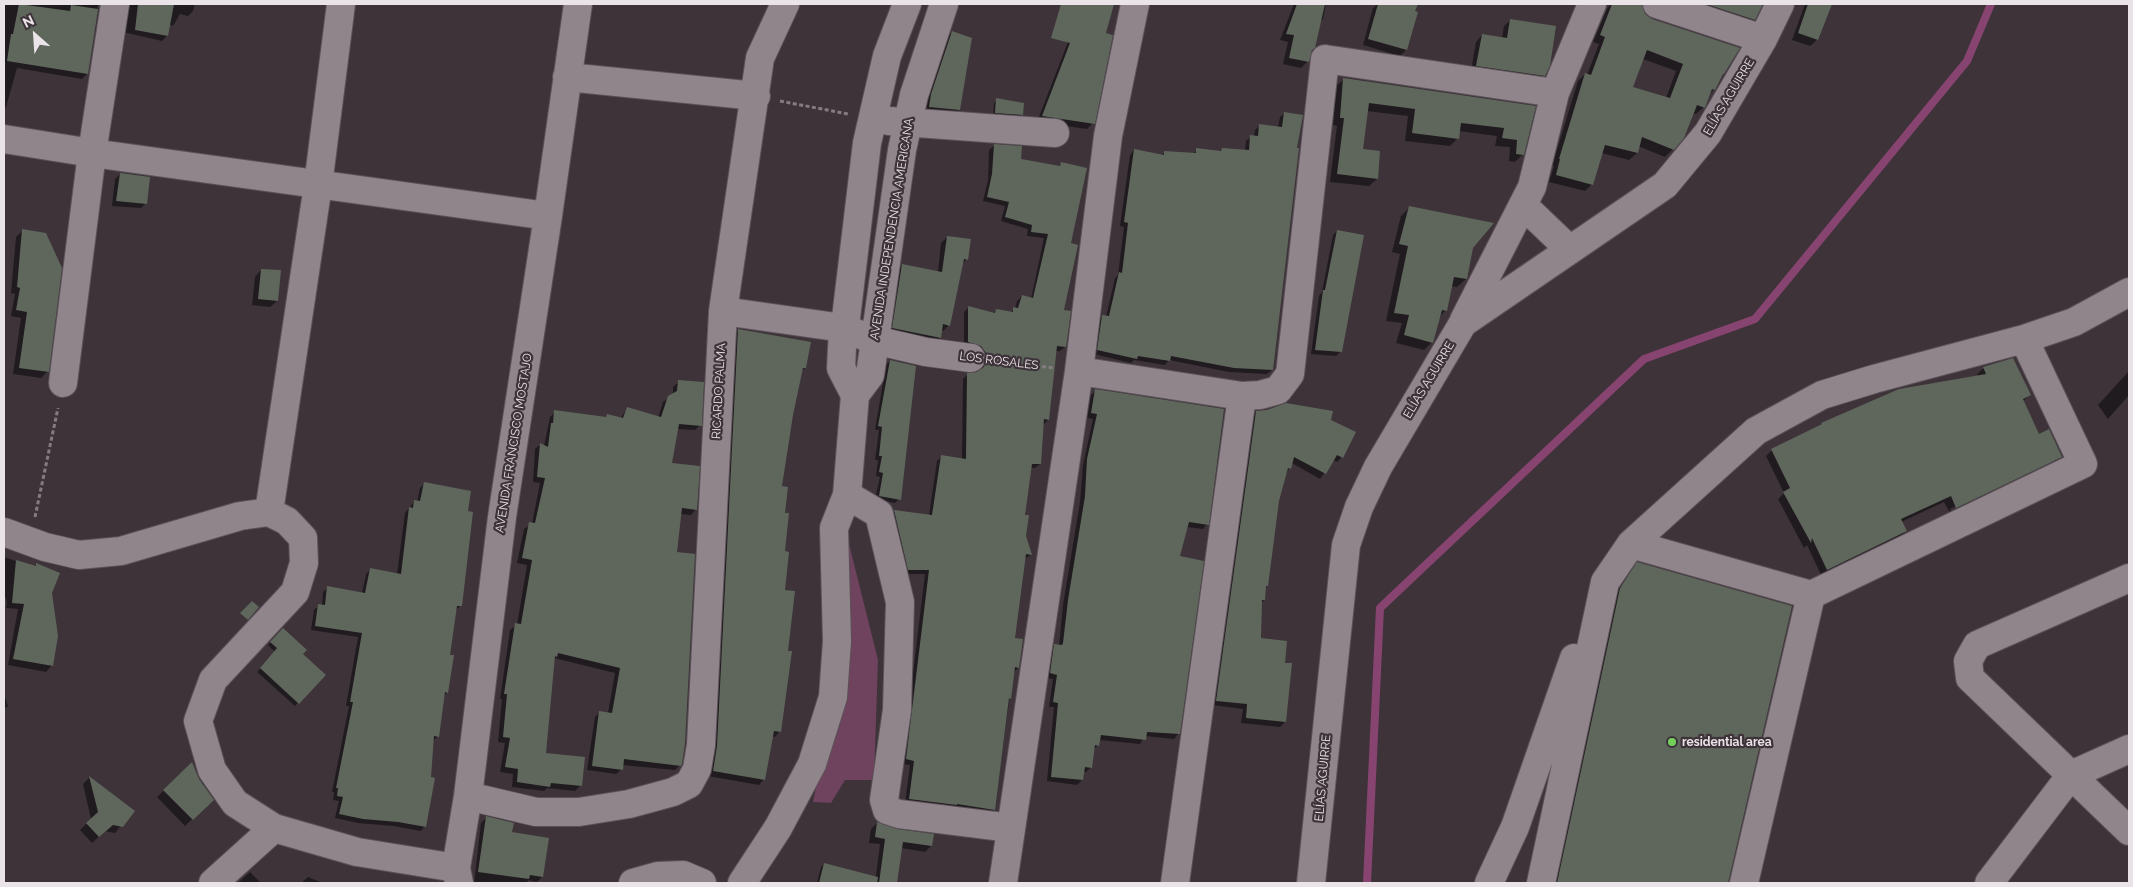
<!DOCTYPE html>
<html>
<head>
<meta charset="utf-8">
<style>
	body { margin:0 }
	#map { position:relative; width:2133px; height:887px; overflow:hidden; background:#3d3339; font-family:Raleway,sans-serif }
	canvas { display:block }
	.frame { position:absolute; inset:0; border:5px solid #eae3e7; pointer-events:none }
	.north { position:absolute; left:10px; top:10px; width:50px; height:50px; -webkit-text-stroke:4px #3d3339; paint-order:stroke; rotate:334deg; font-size:14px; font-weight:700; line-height:20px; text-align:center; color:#eae3e7 }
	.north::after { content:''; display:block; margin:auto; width:18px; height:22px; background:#eae3e7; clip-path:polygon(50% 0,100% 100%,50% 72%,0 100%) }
</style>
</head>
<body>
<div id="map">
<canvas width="2133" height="887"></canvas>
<div class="frame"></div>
<div class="north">N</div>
</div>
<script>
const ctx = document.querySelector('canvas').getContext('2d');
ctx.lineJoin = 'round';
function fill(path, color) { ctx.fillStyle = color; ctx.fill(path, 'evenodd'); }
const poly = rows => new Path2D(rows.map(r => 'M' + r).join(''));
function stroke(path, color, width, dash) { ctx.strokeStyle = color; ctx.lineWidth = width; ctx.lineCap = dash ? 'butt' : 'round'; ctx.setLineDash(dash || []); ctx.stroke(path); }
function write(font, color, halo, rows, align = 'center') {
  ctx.font = font + ' Raleway,sans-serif'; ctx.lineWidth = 4.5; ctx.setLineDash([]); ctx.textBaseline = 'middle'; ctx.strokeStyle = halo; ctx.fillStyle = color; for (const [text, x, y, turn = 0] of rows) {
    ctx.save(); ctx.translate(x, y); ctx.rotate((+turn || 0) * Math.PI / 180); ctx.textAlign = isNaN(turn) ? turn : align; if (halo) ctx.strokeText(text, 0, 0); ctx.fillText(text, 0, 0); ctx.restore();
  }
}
fill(poly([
	[844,544,849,544,878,660,874,780,845,780,831,803,813,802,833,702]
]), '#6f425e');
fill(poly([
	[4,4,98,4,87,74,82,79,17,68,6,107,4,109],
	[125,4,195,4,193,11,188,16,180,14,173,26,169,24,167,36,162,41,123,32],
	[1078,4,1112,4,1104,34,1093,123,1087,129,1037,122,1068,42],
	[1294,4,1326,4,1323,19,1320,22,1308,61,1301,68,1283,64,1288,42,1280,40],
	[1378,4,1416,4,1406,50,1400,56,1363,45,1373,8],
	[1611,4,1641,4,1644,15,1714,89,1709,95,1704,107,1696,114,1693,113,1673,149,1665,157,1638,146,1637,153,1629,160,1601,153,1592,184,1585,191,1549,182,1554,166,1552,166,1578,81,1585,74,1587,75,1599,44,1593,42,1607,9],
	[1643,59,1676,71,1666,98,1632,88],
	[1678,4,1761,4,1754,19,1747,26],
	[1805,4,1830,4,1817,40,1810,46,1792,40],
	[1511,20,1544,75,1538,81,1471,71,1476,42,1482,35,1502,38,1504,26],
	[952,32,959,110,952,117,923,113,945,39],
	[1344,79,1534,107,1523,154,1515,162,1509,161,1510,147,1495,146,1497,136,1458,131,1458,138,1450,146,1405,141,1408,116,1367,111,1362,150,1377,179,1369,186,1330,182,1337,126,1333,125,1336,86],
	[997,100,1022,114,1019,118,993,116,994,103],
	[1285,113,1295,149,1298,149,1272,370,1267,374,1229,372,1169,360,1165,365,1134,360,1131,363,1094,354,1098,321,1102,316,1106,317,1115,278,1118,275,1124,227,1120,226,1130,155,1134,150,1161,156,1165,152,1193,154,1197,150,1219,152,1222,149,1245,151,1246,141,1251,137,1254,137,1255,130,1260,125,1278,127,1280,117],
	[994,146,1020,160,1058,167,1061,164,1069,244,1062,311,1065,347,1060,351,1055,351,1048,420,1043,425,1040,464,1035,468,1030,468,1024,516,1025,536,1031,555,1024,559,1013,639,1018,668,1013,673,994,810,989,814,905,804,910,765,902,764,925,574,904,574,890,516,895,512,929,516,937,461,941,457,962,459,963,379,968,374,980,372,982,365,982,357,964,346,964,312,969,307,993,314,996,310,1010,313,1015,309,1017,301,1022,296,1031,299,1044,238,1027,236,1028,229,1001,221,1005,206,983,201,988,180,989,150],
	[120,174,146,203,141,208,112,206,115,179],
	[1409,208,1472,247,1466,279,1457,287,1451,286,1446,310,1439,317,1432,342,1424,350,1396,343,1402,323,1386,321,1400,254,1392,252,1401,216],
	[22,231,60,268,47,372,41,378,13,374,21,318,11,316,15,294,11,293,16,237],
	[1337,231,1341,351,1336,356,1311,354,1319,296,1322,292,1333,235],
	[947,237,967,259,961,265,949,325,943,331,941,330,940,338,934,343,887,334,896,271,902,265,938,272,941,243],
	[261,270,277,301,270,307,252,305,255,277],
	[738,331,805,368,801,372,792,415,781,487,783,514,784,591,787,652,780,731,775,737,771,736,764,779,759,785,708,776,733,336],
	[890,361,899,499,895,503,875,499,880,477,876,476,878,460,875,460,879,430,875,430,886,365],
	[1984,368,2029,395,2023,401,2039,436,2061,456,2054,463,1950,513,1944,502,1901,522,1906,531,1900,537,1821,575,1807,545,1804,548,1778,499,1784,493,1766,456,1772,450,1822,424,1979,377,1977,374],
	[2055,459,2055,462,1951,511,1950,509],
	[2129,371,2129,395,2108,419,2098,405],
	[679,382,700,425,695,430,677,429,671,465,696,509,691,515,680,514,675,553,680,765,675,770,622,765,622,769,616,774,587,770,595,717,600,712,608,713,615,673,554,658,544,754,581,785,575,791,547,788,544,791,512,787,513,774,500,772,505,743,498,742,502,699,500,699,510,630,517,625,527,565,517,563,524,529,532,524,540,483,533,482,535,449,541,444,544,446,550,417,555,412,605,418,607,416,620,419,627,409,658,418,663,402,673,395,673,387],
	[1096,391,1207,524,1203,529,1187,527,1178,557,1178,734,1174,739,1145,736,1140,744,1099,740,1098,745,1093,750,1091,767,1086,772,1083,772,1082,780,1077,785,1047,781,1054,707,1049,707,1053,679,1046,678,1050,650,1055,645,1059,646,1063,605,1080,502,1083,465,1093,419,1087,418,1091,395],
	[1256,412,1330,421,1342,457,1337,462,1333,460,1320,479,1292,463,1290,468,1285,474,1278,501,1267,586,1265,588,1264,600,1261,603,1259,639,1285,722,1280,727,1241,723,1243,709,1212,705,1251,417],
	[424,484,466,512,460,606,456,610,449,656,447,692,444,696,438,736,433,741,425,826,421,831,393,826,358,823,335,818,339,801,333,800,334,792,332,792,349,706,346,706,358,637,311,630,314,610,319,606,322,606,323,592,328,588,362,593,366,574,370,570,397,574,405,513,414,502,417,502,420,488],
	[4,557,34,567,36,565,51,593,52,665,46,672,8,665,18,609,6,608,7,602,4,593],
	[1638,564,1791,607,1725,883,1552,883,1613,596],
	[283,630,302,654,324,675,295,706,257,672,275,652,268,645],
	[4,694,8,706,4,709],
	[191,764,198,779,212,800,185,826,157,797],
	[89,778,133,811,115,833,105,831,92,843,80,830,91,819,83,784],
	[486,818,511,833,542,877,537,882,528,880,527,883,474,883,481,823],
	[877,823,931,846,925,852,901,848,896,883,875,883,880,844,869,843,871,829],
	[824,864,851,871,848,883,817,883,821,867],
	[250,872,261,883,238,883],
	[308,877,323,883,301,883]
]), '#0007');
stroke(poly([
	[1367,883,1380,608,1644,359,1755,319,1967,61,1991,4]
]), '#884470', 8);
fill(poly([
	[19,4,70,11,71,5,98,9,88,74,7,61,11,34,13,34],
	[138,4,174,4,168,36,135,30],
	[1061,4,1114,4,1106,33,1113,35,1095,124,1042,116,1070,43,1051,38],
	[1297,4,1325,4,1315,48,1312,50,1309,62,1289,58,1294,35,1286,34],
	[1378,4,1418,4,1415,11,1418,12,1407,50,1368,39],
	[1612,4,1642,4,1645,14,1652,19,1740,48,1724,74,1723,74,1715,90,1712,89,1705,108,1697,105,1684,138,1674,150,1642,137,1638,153,1605,145,1593,185,1556,175,1560,159,1559,159,1585,73,1591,75,1605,37,1600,35],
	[1647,50,1683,64,1670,98,1633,87],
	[1706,4,1763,4,1755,20],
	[1808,4,1832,4,1818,40,1798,33],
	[1510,19,1556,26,1550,66,1545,76,1476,66,1482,34,1507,38],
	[952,31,972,38,960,110,929,107,931,94],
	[1343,78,1536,106,1524,155,1516,154,1517,140,1502,138,1504,128,1461,123,1459,139,1412,133,1415,109,1369,103,1363,149,1380,151,1378,179,1337,174,1344,118,1340,118],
	[996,98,1024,103,1023,115,995,113],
	[1284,112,1303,115,1297,148,1299,148,1273,370,1234,368,1171,356,1170,361,1138,356,1137,359,1097,350,1102,315,1109,316,1119,272,1122,273,1128,223,1124,222,1134,149,1164,155,1164,151,1196,153,1196,148,1221,151,1222,148,1249,150,1250,135,1258,136,1259,124,1282,127],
	[994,144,1022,146,1021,159,1060,166,1061,162,1087,168,1071,243,1078,245,1064,310,1071,311,1066,347,1057,346,1049,420,1044,419,1041,464,1032,464,1025,515,1029,515,1026,536,1032,555,1026,554,1015,638,1023,639,1019,668,1015,667,1011,699,1009,698,995,810,957,804,957,805,909,799,914,761,906,759,929,570,908,570,894,510,932,515,941,455,966,459,967,373,977,372,984,367,986,360,986,353,981,346,968,342,968,306,995,313,996,309,1013,312,1013,307,1018,308,1022,295,1033,298,1048,234,1031,232,1032,225,1005,217,1009,202,987,197,992,174],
	[120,173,150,177,147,204,116,201],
	[1409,206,1494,223,1473,248,1467,279,1454,277,1447,311,1442,310,1433,343,1404,335,1409,315,1394,313,1408,246,1399,244],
	[22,229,46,233,62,268,49,372,19,368,27,312,16,310,20,288,17,287],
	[1337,230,1364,235,1342,352,1315,350,1323,290,1325,290],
	[947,236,971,239,968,260,964,259,950,326,943,324,941,338,892,328,902,264,942,272],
	[261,269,281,270,278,301,258,299],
	[738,329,811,342,806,368,803,368,793,415,782,486,788,487,785,513,789,513,785,551,789,552,785,590,795,591,788,651,792,651,781,732,774,731,765,780,713,771,717,746],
	[2013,358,2031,395,2023,399,2039,434,2049,429,2062,457,1956,508,1951,496,1901,519,1907,531,1827,570,1812,538,1811,543,1783,492,1790,488,1771,449,1822,424,1821,423,1899,389,1986,374,1983,367],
	[890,360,916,366,901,500,879,496,883,473,879,472,882,456,879,456,882,427,878,426],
	[678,380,704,382,702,426,679,424,672,463,700,466,697,510,682,508,677,552,695,554,685,743,682,764,681,766,624,759,623,770,592,766,599,711,612,713,620,668,558,653,557,657,555,656,546,753,585,757,582,786,551,783,550,787,517,782,518,769,505,767,510,738,503,737,507,694,504,694,515,623,521,624,532,560,522,558,529,522,535,523,545,478,537,477,540,443,548,447,551,423,553,423,554,410,606,417,607,414,623,418,627,407,661,417,668,396,677,391],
	[1095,389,1224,409,1209,525,1189,522,1180,556,1204,561,1180,734,1147,732,1146,740,1101,735,1099,746,1095,745,1092,768,1085,767,1083,780,1051,777,1058,703,1053,702,1057,675,1050,673,1054,644,1062,645,1063,643,1068,600,1085,496,1087,459,1097,414,1091,413],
	[1286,403,1333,411,1331,420,1356,432,1343,458,1337,455,1326,474,1294,457,1291,469,1288,468,1279,501,1268,586,1266,586,1265,600,1262,600,1261,638,1287,641,1285,663,1292,663,1286,722,1246,718,1247,704,1216,701,1256,411,1267,410],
	[424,482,471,491,468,511,473,512,462,606,457,606,450,655,454,655,448,693,445,692,439,737,434,736,431,777,435,778,426,827,398,822,363,819,339,814,343,797,337,796,338,788,336,788,353,702,350,702,362,633,315,626,318,604,325,605,327,586,365,593,370,568,401,574,409,507,413,508,414,500,420,501],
	[16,560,36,566,36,563,60,573,52,593,58,636,53,666,13,659,24,604,12,603],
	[1637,562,1792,606,1728,883,1557,883,1620,588],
	[252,601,259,607,248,620,240,613],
	[283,628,307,650,303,654,326,675,299,704,260,668,277,648,270,642],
	[192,762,199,779,214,800,193,820,163,790],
	[89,776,135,811,123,827,113,825,99,837,86,823,98,812],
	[486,816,514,823,512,832,549,838,543,877,530,875,529,879,478,872],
	[877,822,897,829,934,834,932,846,903,842,897,883,879,883,885,839,875,837],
	[824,863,878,877,877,883,819,883]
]), '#5f675d');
const minor = poly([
	[1657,4,1763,39],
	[567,77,756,96],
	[889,121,1055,133],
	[4,139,92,153,548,216],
	[1523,205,1570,250],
	[723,311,843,328,874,340,926,352,971,358],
	[1464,320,1532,187,1555,93,1592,4],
	[1079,371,1242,396,1260,395,1278,390,1290,374,1325,59,1555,93],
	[63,383,92,153,115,4],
	[855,395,841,368,843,328,846,318,867,143,887,56,907,4],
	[847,495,879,514,900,602,897,710,884,800,887,810,899,814,1011,828],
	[269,512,318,185,341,4],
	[4,532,45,547,79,555,121,551,240,516,269,512,287,521,303,538,304,563,295,592,213,680,198,721,212,770,235,803,274,828,357,852,456,868],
	[1631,544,1811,595],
	[2129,578,1977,645,1968,661,1970,678,2129,831],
	[468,796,536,812,579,812,629,804,673,792,689,784,697,769,701,745,723,311,760,58,785,4],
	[213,883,274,828],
	[459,883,456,868,468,796,502,517,548,216,578,4],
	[633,883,658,876,683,875,702,883],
	[742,883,778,828,812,764,833,697,837,641,834,528,847,495,855,395,870,375,902,150,914,95,944,4],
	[1003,883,1079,371,1108,136,1135,4],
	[1175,883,1242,396],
	[1311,883,1346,545,1359,507,1378,467,1463,323,1665,185,1708,133,1763,39,1780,4],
	[1489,883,1515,827,1574,658],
	[1541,883,1605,582,1631,544,1756,431,1822,395,1874,379,2024,339,2074,322,2129,292],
	[1744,883,1811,595,2083,464,2024,339],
	[1989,883,2071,775,2129,749]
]);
stroke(minor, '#5b5258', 30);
stroke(poly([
	[780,101,848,114],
	[997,361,1055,368],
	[35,517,58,408]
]), '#857c81', 3, [4, 2.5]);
stroke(minor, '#91858c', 28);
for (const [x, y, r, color] of [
	[1672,742,5,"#74d25c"]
]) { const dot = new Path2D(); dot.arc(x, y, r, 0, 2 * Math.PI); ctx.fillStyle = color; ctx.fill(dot); stroke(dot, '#3d3339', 2); }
write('12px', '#eae3e7', '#3d3339', [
	["ELÍAS AGUIRRE",1729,97,-59],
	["AVENIDA INDEPENDENCIA AMERICANA",892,229,-81],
	["LOS ROSALES",999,361,7],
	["ELÍAS AGUIRRE",1429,380,-59],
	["RICARDO PALMA",719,391,-87],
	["AVENIDA FRANCISCO MOSTAJO",514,443,-81],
	["ELÍAS AGUIRRE",1323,778,-85]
]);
write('bold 12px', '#eae3e7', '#3d3339', [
	["residential area",1682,742]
], 'left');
</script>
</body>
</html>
